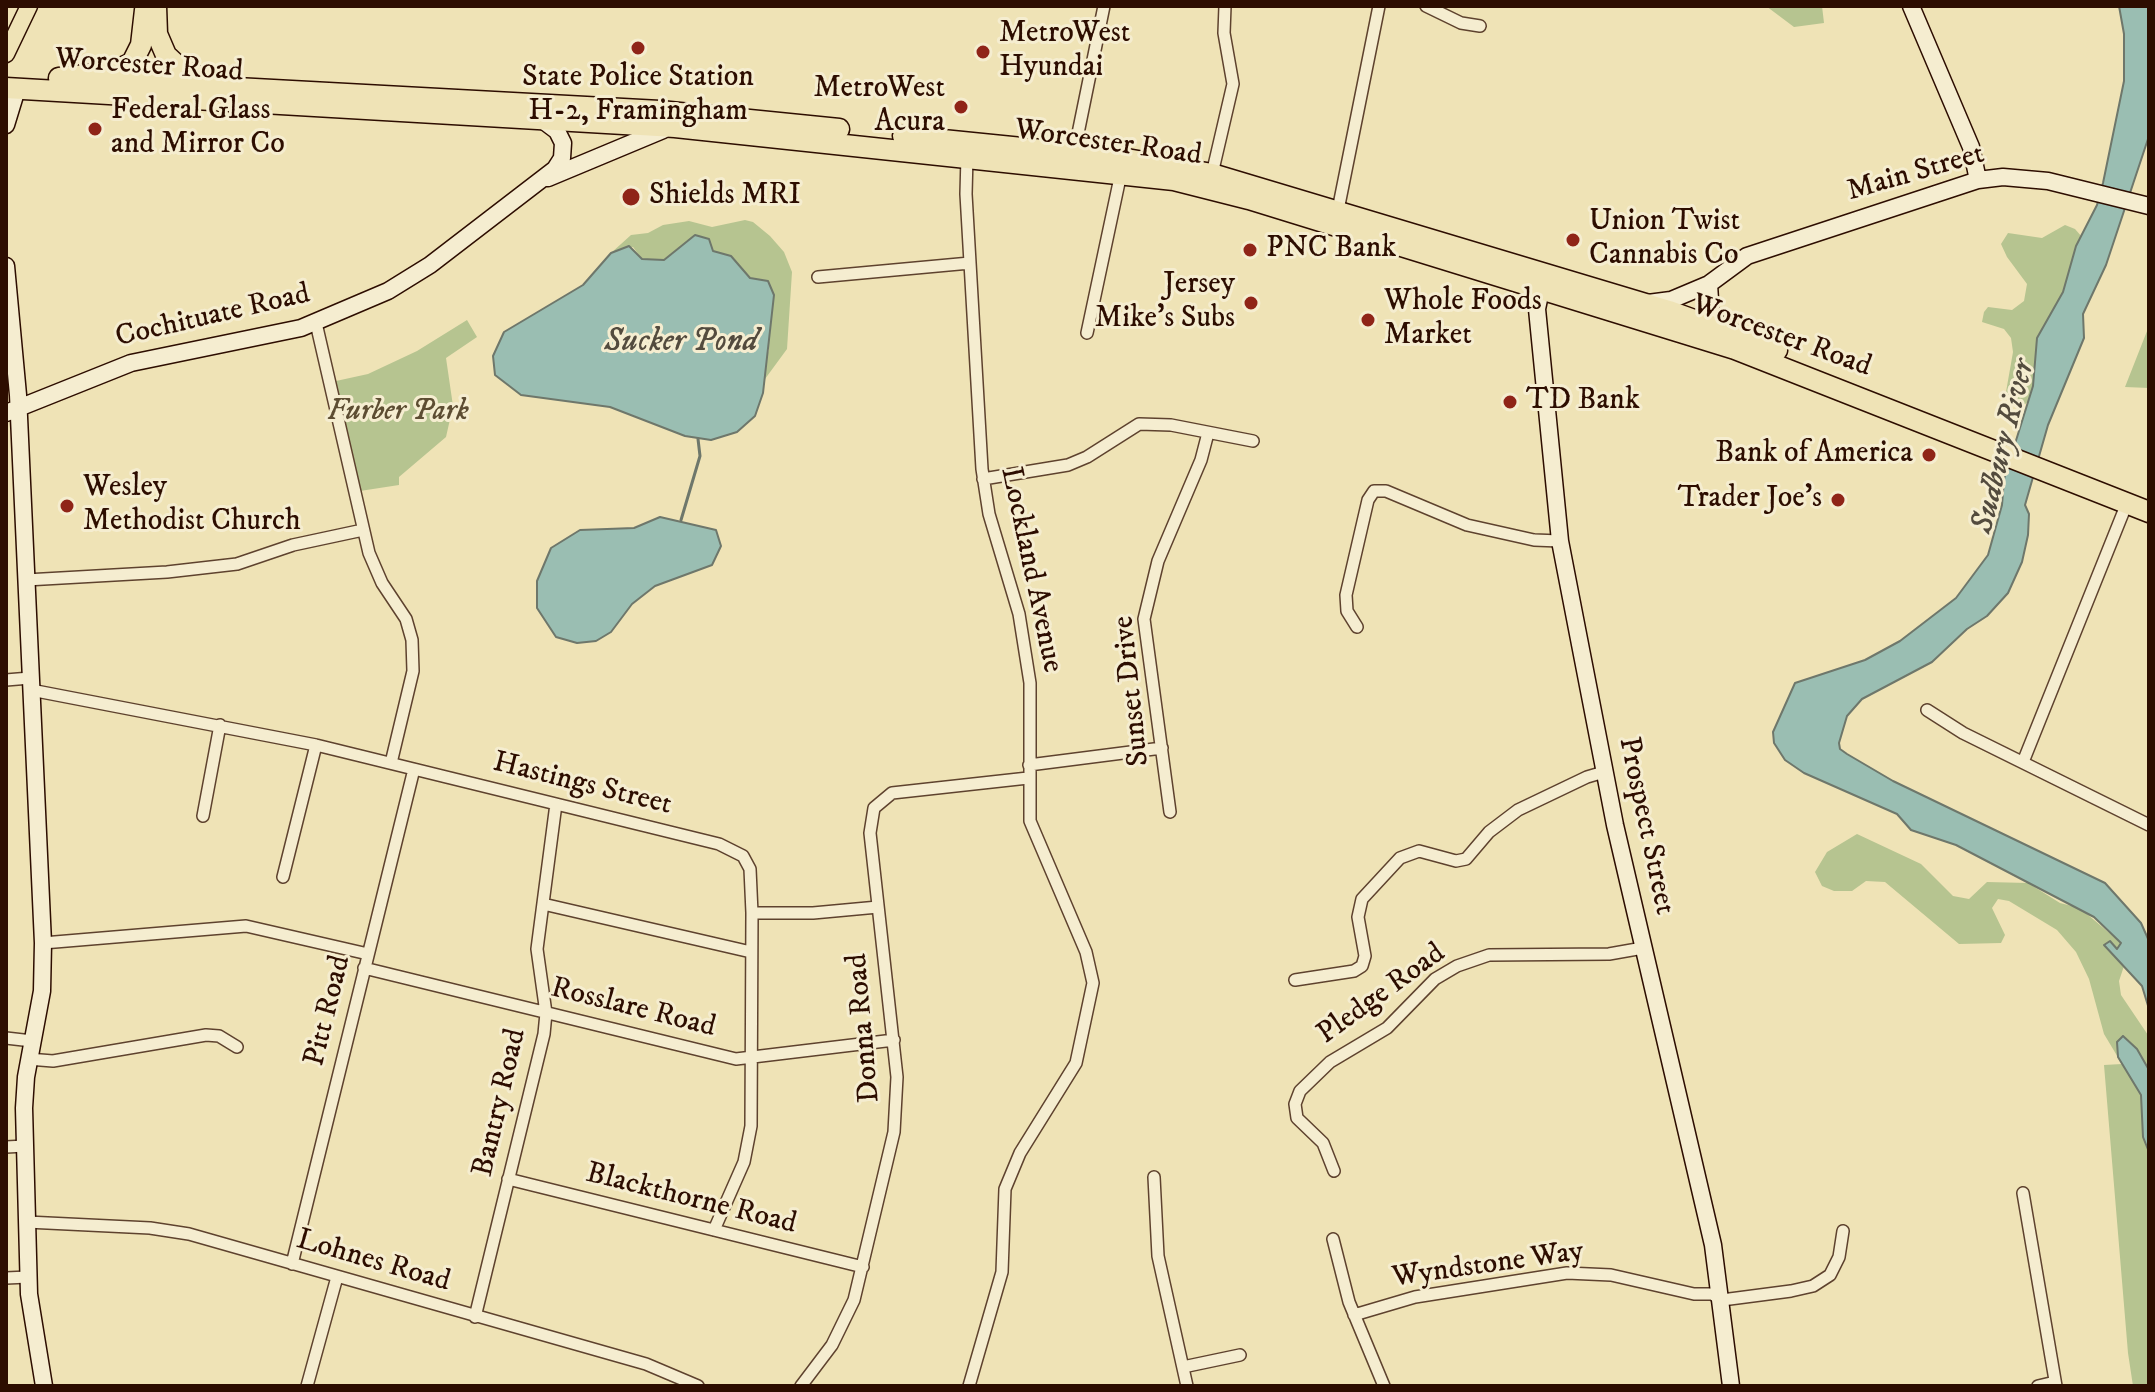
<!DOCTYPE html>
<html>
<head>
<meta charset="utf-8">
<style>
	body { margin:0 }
	#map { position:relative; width:2155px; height:1392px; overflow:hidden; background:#efe3b6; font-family:"IM FELL DW Pica",serif }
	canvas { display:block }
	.frame { position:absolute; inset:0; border:8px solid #2d0d00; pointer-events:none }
</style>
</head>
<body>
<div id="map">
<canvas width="2155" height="1392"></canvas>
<div class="frame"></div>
</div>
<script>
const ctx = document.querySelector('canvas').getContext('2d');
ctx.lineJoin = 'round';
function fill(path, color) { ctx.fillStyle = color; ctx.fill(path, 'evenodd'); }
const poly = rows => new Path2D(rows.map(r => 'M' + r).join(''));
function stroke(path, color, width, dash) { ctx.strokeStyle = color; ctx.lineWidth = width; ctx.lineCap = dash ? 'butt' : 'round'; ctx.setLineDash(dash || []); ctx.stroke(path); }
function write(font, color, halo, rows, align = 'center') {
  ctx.font = font + ' "IM FELL DW Pica",serif'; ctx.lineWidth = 6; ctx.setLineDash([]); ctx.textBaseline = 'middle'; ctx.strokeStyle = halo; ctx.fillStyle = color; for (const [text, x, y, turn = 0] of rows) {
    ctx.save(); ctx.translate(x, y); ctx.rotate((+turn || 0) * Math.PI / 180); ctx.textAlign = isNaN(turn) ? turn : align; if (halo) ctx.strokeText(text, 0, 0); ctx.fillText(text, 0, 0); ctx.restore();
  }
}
fill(poly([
	[1766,6,1822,6,1824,23,1794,27],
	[745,220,753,222,770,236,784,252,792,272,787,349,765,379,764,363,769,350,762,279,750,279,731,256,713,251,695,235,664,260,642,259,633,247,611,253,631,235,648,233,663,225,689,221,712,227],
	[2065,225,2075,229,2082,237,2063,292,2037,338,2033,386,2029,401,2021,407,2011,403,2006,392,2013,352,2011,338,2004,329,1982,322,1984,312,1988,307,2012,310,2024,301,2027,284,2007,257,2001,244,2008,233,2042,238],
	[467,320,477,337,446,358,453,406,446,437,399,477,399,485,360,491,336,381,368,374,417,351],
	[2149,326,2149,388,2125,387],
	[1857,834,1921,864,1953,896,1969,899,1987,882,2028,883,2060,903,2080,908,2121,943,2126,960,2119,981,2121,995,2148,1035,2149,1051,2149,1386,2133,1386,2128,1353,2104,1065,2122,1064,2104,1034,2089,979,2076,952,2057,930,2009,901,1998,899,1992,908,2005,935,2001,943,1959,944,1885,882,1866,881,1852,891,1834,891,1822,886,1815,872,1827,852]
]), '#b6c490');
const water = poly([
	[2119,6,2149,6,2149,136,2106,265,2083,314,2084,338,2048,425,2025,505,2029,514,2028,535,2022,562,2008,593,1987,616,1967,629,1932,662,1862,699,1847,716,1839,743,1840,749,1847,754,1893,781,2105,883,2141,923,2149,941,2149,1009,2142,986,2104,945,2110,941,2117,949,2121,943,2094,917,1956,845,1911,830,1897,814,1804,773,1785,760,1774,743,1773,732,1795,683,1865,660,1900,641,1956,598,1988,555,2002,505,2004,479,2033,386,2037,338,2063,292,2076,246,2097,205,2103,183,2124,81,2124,34,2119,6],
	[695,235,709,239,713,251,731,256,750,278,768,281,774,295,763,393,755,416,737,432,711,440,685,436,610,407,521,395,495,375,493,356,504,332,583,285,611,253,629,246,642,259,664,260,695,235],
	[660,517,716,530,721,546,712,565,655,586,632,604,611,632,596,641,577,643,556,637,537,608,537,581,551,548,580,530,634,528,660,517],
	[2123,1036,2137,1049,2149,1070,2149,1152,2143,1137,2141,1095,2118,1057,2117,1042,2123,1036]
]);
fill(water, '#9abeb2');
stroke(water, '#6e776b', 2);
stroke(poly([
	[681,520,700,456,698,439]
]), '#6e776b', 3);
const street = poly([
	[1426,6,1461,23,1480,26],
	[1074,153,1104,6],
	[967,156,966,194,982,469,989,514,1019,614,1030,683,1030,821,1086,952,1093,983,1076,1063,1020,1153,1005,1189,1002,1272,969,1386],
	[1212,174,1233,84,1224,33,1225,6],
	[1338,210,1379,6],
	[818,277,970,263],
	[316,323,369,553,382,583,406,619,412,640,413,671,391,763],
	[1087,333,1121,173],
	[983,479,1068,465,1087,457,1139,424,1171,425,1253,441],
	[26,580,167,572,237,564,293,545,363,530],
	[1357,627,1347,611,1346,595,1368,500,1374,491,1386,491,1467,525,1534,540,1560,541],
	[6,680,30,678],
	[31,690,316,745,719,844,743,856,750,869,752,913,751,1126,744,1162,714,1230],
	[1927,710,1963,733,2149,825],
	[2023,762,2127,503],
	[1029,765,1162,748],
	[1170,812,1144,619,1158,561,1201,460,1208,433],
	[203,816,220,725],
	[283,877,316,745],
	[543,904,751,952],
	[752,913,813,913,878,907],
	[43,943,246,926,368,954],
	[364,968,736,1059,894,1040],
	[1295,980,1354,971,1362,966,1365,956,1358,917,1362,899,1400,858,1419,851,1456,861,1466,859,1489,832,1518,810,1587,777,1604,772],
	[6,1038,32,1041],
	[28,1059,53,1061,206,1035,219,1036,237,1047],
	[6,1147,25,1146],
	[1334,1171,1323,1143,1297,1118,1295,1104,1300,1091,1330,1062,1387,1028,1435,979,1457,966,1489,955,1609,954,1643,948],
	[1154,1177,1158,1256,1187,1386],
	[508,1179,863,1267],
	[2023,1193,2056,1386],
	[27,1222,150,1228,189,1234,646,1364,698,1386],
	[1333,1239,1349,1302,1384,1386],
	[292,1264,414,769],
	[6,1278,28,1277],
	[1354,1315,1415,1297,1567,1273,1611,1275,1694,1294,1712,1294,1722,1300,1791,1291,1813,1286,1830,1275,1839,1257,1843,1231],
	[475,1317,544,1034,546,1013,537,949,556,804],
	[1183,1367,1240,1355],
	[307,1386,337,1277],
	[801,1386,832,1345,854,1300,894,1132,897,1077,870,833,874,808,892,793,1028,778],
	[2038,1386,2055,1382]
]);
const secondary = poly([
	[1911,6,1971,147,1978,180],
	[6,125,17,89],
	[548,178,663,130],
	[6,266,18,395,43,943,42,991,26,1077,24,1108,29,1294,44,1386],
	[1543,280,1537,309,1560,541,1615,825,1713,1245,1731,1386],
	[1709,284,1711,316,1726,330],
	[1648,303,1671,300,1709,284,1747,256,1978,180,2003,177,2048,181,2149,206],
	[6,413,131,363,301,328,388,291,430,265,555,169,562,158,563,143,557,131,541,119]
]);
const primary = poly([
	[6,54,29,6]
]);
const highway = poly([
	[156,6,157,34,166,55,183,71,211,81],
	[59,78,113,72,132,63,141,45,145,10],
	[89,80,660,111,839,129],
	[6,88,675,127,1174,180,1249,199,1735,349,2149,512],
	[903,136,1121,158,1212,174,1669,311,1777,350]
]);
stroke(street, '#5e422e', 14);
stroke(secondary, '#2d0d00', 19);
stroke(primary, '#2d0d00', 19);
stroke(highway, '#2d0d00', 23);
stroke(street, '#f5edd0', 11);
stroke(secondary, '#f5edd0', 16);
stroke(primary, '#efe3b6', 16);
stroke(highway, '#efe3b6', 20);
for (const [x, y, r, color] of [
	[638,48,8,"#8f2418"],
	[983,52,8,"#8f2418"],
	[961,107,8,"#8f2418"],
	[95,129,8,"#8f2418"],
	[631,197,10,"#8f2418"],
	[1573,240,8,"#8f2418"],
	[1250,250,8,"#8f2418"],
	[1251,303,8,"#8f2418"],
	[1368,320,8,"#8f2418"],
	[1510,402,8,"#8f2418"],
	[1929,455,8,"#8f2418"],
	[1838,500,8,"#8f2418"],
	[67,506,8,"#8f2418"]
]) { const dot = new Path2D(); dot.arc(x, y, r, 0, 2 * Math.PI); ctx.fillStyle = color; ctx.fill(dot); stroke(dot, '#f5edd0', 3); }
write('30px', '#2d0d00', '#f5edd0', [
	["MetroWest",999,35],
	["Hyundai",999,69],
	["State Police Station",638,79,"center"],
	["H-2, Framingham",638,113,"center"],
	["MetroWest",945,90,"right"],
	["Acura",945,124,"right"],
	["Federal Glass",111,112],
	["and Mirror Co",111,146],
	["Shields MRI",649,197],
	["Union Twist",1589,223],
	["Cannabis Co",1589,257],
	["PNC Bank",1266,250],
	["Jersey",1235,286,"right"],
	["Mike's Subs",1235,320,"right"],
	["Whole Foods",1384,303],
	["Market",1384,337],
	["TD Bank",1526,402],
	["Bank of America",1913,455,"right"],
	["Wesley",83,489],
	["Methodist Church",83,523],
	["Trader Joe's",1822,500,"right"]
], 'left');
write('30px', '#2d0d00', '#f5edd0', [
	["Worcester Road",149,67,4],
	["Worcester Road",1108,144,8],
	["Main Street",1916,174,-16],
	["Cochituate Road",213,317,-13],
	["Worcester Road",1781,337,20],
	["Lockland Avenue",1030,570,78],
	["Sunset Drive",1133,691,-96],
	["Hastings Street",582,785,14],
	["Prospect Street",1645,826,78],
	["Pledge Road",1382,995,-36],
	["Rosslare Road",633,1009,14],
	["Pitt Road",329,1011,-76],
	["Donna Road",865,1028,-95],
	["Bantry Road",501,1103,-77],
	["Blackthorne Road",691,1200,14],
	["Lohnes Road",373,1262,16],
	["Wyndstone Way",1488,1266,-8]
]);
write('italic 30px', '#5d4d32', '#f5edd0', [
	["Furber Park",398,413]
]);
write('italic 32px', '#534b3e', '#f5edd0', [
	["Sucker Pond",681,343],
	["Sudbury River",2005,447,-76]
]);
</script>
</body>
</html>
